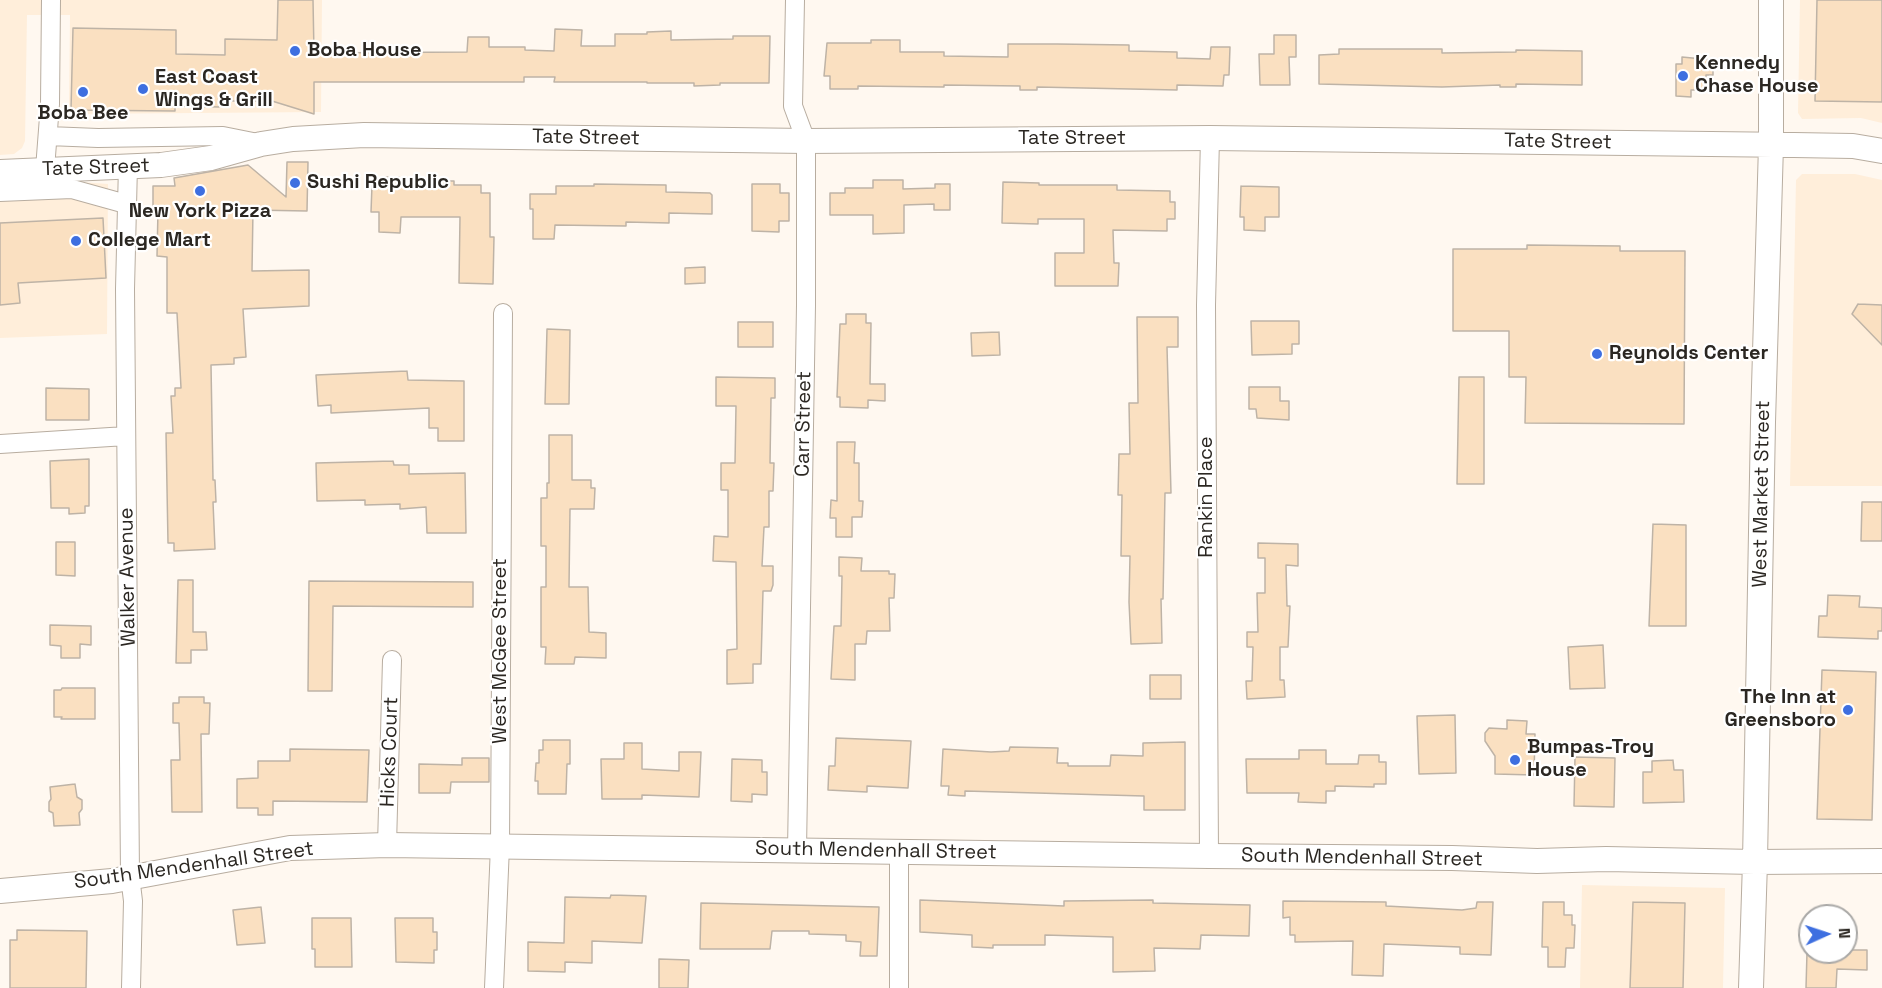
<!DOCTYPE html>
<html>
<head>
<meta charset="utf-8">
<style>
	body { margin:0 }
	#map { position:relative; width:1882px; height:988px; overflow:hidden; background:#fff8f0; font-family:"Space Grotesk",sans-serif }
	canvas { display:block }
	.north { position:absolute; left:1798px; top:904px; width:60px; height:60px; box-sizing:border-box; background:#fff; border:2px solid #aaa9a7; border-radius:50%; rotate:87deg; font-size:16px; font-weight:700; line-height:24px; text-align:center; color:#2b2722 }
	.north::after { content:''; display:block; margin:auto; width:21px; height:27px; background:#3e6fe0; clip-path:polygon(50% 0,100% 100%,50% 72%,0 100%) }
</style>
</head>
<body>
<div id="map">
<canvas width="1882" height="988"></canvas>
<div class="north">N</div>
</div>
<script>
const ctx = document.querySelector('canvas').getContext('2d');
ctx.lineJoin = 'round';
function fill(path, color) { ctx.fillStyle = color; ctx.fill(path, 'evenodd'); }
const poly = rows => new Path2D(rows.map(r => 'M' + r).join(''));
function stroke(path, color, width, dash) { ctx.strokeStyle = color; ctx.lineWidth = width; ctx.lineCap = dash ? 'butt' : 'round'; ctx.setLineDash(dash || []); ctx.stroke(path); }
function write(font, color, halo, rows, align = 'center') {
  ctx.font = font + ' "Space Grotesk",sans-serif'; ctx.lineWidth = 4.5; ctx.setLineDash([]); ctx.textBaseline = 'middle'; ctx.strokeStyle = halo; ctx.fillStyle = color; for (const [text, x, y, turn = 0] of rows) {
    ctx.save(); ctx.translate(x, y); ctx.rotate((+turn || 0) * Math.PI / 180); ctx.textAlign = isNaN(turn) ? turn : align; if (halo) ctx.strokeText(text, 0, 0); ctx.fillText(text, 0, 0); ctx.restore();
  }
}
fill(poly([
	[0,0,322,0,321,112,69,114,70,15,27,15,25,141,22,148,14,154,0,155],
	[1800,0,1882,0,1882,123,1861,118,1802,119,1798,113],
	[1802,174,1855,174,1882,180,1882,486,1790,486,1796,180],
	[80,182,108,184,107,334,0,338,0,185],
	[1582,885,1725,888,1723,988,1580,988]
]), '#ffeeda');
const building = poly([
	[278,0,313,0,314,53,467,52,468,37,489,37,489,47,525,47,525,50,554,51,555,29,582,30,581,46,615,46,615,34,647,34,647,32,671,31,671,40,733,39,733,36,770,36,769,83,720,83,720,85,694,86,694,83,647,83,647,82,554,82,555,77,524,77,524,82,314,82,314,114,272,101,219,101,219,107,175,106,175,111,71,110,73,28,176,30,176,54,225,55,225,39,277,40,278,0],
	[1817,0,1882,0,1882,102,1815,101,1817,0],
	[1274,35,1296,35,1296,57,1289,57,1290,85,1260,85,1259,54,1274,54,1274,35],
	[871,40,900,40,900,52,944,52,944,56,1008,57,1008,44,1057,44,1129,45,1129,51,1177,52,1177,58,1210,59,1211,47,1230,47,1229,75,1224,75,1223,86,1177,85,1177,90,1037,87,1037,90,1020,90,1020,86,944,85,944,87,858,86,858,89,830,89,830,76,824,76,827,43,871,43,871,40],
	[1339,49,1442,49,1442,53,1516,52,1516,50,1582,51,1582,85,1516,84,1516,87,1500,87,1500,85,1442,87,1319,84,1319,55,1339,54,1339,49],
	[1682,57,1713,60,1713,75,1706,75,1705,90,1691,90,1691,97,1676,96,1676,64,1682,64,1682,57],
	[287,162,308,162,307,211,253,210,252,271,309,270,309,306,243,309,246,357,234,358,234,364,211,365,213,480,215,480,216,502,213,502,215,549,174,551,174,543,168,543,166,433,173,433,171,396,175,396,175,388,181,388,177,313,167,313,167,257,157,256,158,210,153,210,153,186,175,186,174,178,248,165,286,197,287,162],
	[383,177,399,177,398,181,454,181,454,185,481,185,481,193,490,193,490,237,494,237,493,284,459,283,460,217,401,217,400,233,379,232,379,212,371,212,372,185,383,185,383,177],
	[873,180,903,180,903,189,935,188,935,184,950,184,950,210,934,210,934,204,904,205,904,233,873,234,873,215,830,215,830,193,845,193,845,188,873,188,873,180],
	[1003,182,1039,183,1039,185,1117,185,1117,190,1170,191,1170,202,1175,202,1175,219,1167,219,1167,231,1113,230,1114,263,1119,263,1118,286,1055,286,1055,253,1084,253,1084,219,1038,219,1038,224,1002,223,1003,182],
	[594,184,666,185,666,192,710,193,712,195,712,214,669,213,669,223,626,222,626,226,555,225,554,239,533,239,533,209,530,209,530,194,556,194,556,186,594,186,594,184],
	[752,184,780,184,780,193,789,193,789,221,779,221,779,232,752,231,752,184],
	[1241,186,1279,187,1279,217,1265,217,1265,231,1244,230,1244,217,1240,217,1241,186],
	[103,218,106,278,18,283,20,303,0,305,0,223,103,218],
	[1527,245,1620,246,1620,251,1685,251,1684,424,1525,423,1526,377,1509,377,1509,331,1453,331,1453,249,1527,249,1527,245],
	[705,267,705,283,685,284,685,268,705,267],
	[1858,304,1882,305,1882,345,1852,314,1858,304],
	[846,314,866,314,866,323,871,323,870,384,885,384,885,401,868,400,868,408,840,407,840,397,837,397,840,324,846,324,846,314],
	[1137,317,1178,317,1178,347,1167,347,1171,493,1165,493,1163,599,1161,599,1162,643,1131,644,1129,602,1130,556,1121,556,1122,495,1118,495,1119,454,1130,454,1129,403,1138,403,1137,317],
	[1251,321,1299,321,1299,344,1292,344,1292,354,1252,355,1251,321],
	[738,322,773,322,773,347,738,347,738,322],
	[547,329,570,330,569,404,545,404,547,329],
	[999,332,1000,355,972,356,971,333,999,332],
	[407,371,408,380,464,381,464,441,438,441,438,428,429,428,429,408,331,413,331,405,318,406,316,375,407,371],
	[716,377,775,378,775,398,771,398,770,463,774,463,773,491,769,491,769,527,764,527,762,566,773,566,773,585,771,591,763,591,761,664,753,664,753,683,727,684,727,650,737,649,736,562,713,561,714,536,728,537,728,490,721,490,721,463,735,463,736,406,716,406,716,377],
	[1459,377,1484,377,1484,484,1457,484,1459,377],
	[1249,387,1280,387,1280,401,1289,401,1289,420,1257,418,1256,409,1249,409,1249,387],
	[46,388,89,389,89,420,46,420,46,388],
	[549,435,572,435,572,480,591,480,591,488,595,488,594,509,570,509,569,587,588,587,589,632,606,633,606,658,575,657,574,664,545,664,546,647,541,647,541,587,546,587,546,546,541,546,541,498,547,498,547,483,549,483,549,435],
	[837,442,855,442,854,463,859,463,859,501,863,501,862,517,852,517,852,537,836,537,836,518,830,518,831,500,837,501,837,442],
	[89,459,89,506,85,506,85,513,69,514,69,508,51,508,50,461,89,459],
	[393,461,394,465,409,465,409,474,465,473,466,533,427,533,426,507,400,509,400,504,365,505,365,500,317,501,316,463,393,461],
	[1862,502,1882,502,1882,541,1861,541,1862,502],
	[1653,524,1686,525,1686,626,1649,626,1653,524],
	[56,542,75,542,75,576,56,575,56,542],
	[1258,543,1298,544,1298,566,1286,565,1287,606,1290,606,1288,647,1280,647,1280,680,1284,680,1285,697,1247,699,1246,681,1252,681,1253,647,1247,647,1247,632,1258,632,1257,593,1265,593,1265,558,1258,558,1258,543],
	[839,557,862,558,861,571,889,571,889,574,895,574,894,598,889,598,890,631,867,631,866,644,855,644,855,680,831,679,834,626,841,626,842,576,839,576,839,557],
	[178,580,193,580,193,632,206,632,207,650,191,650,191,663,176,663,178,580],
	[309,581,473,582,473,607,333,606,332,691,308,691,309,581],
	[1828,595,1860,596,1859,607,1882,608,1882,631,1878,631,1878,639,1818,637,1819,616,1827,616,1828,595],
	[50,625,91,626,91,645,80,644,80,658,61,658,61,646,50,645,50,625],
	[1603,645,1605,688,1570,689,1568,647,1603,645],
	[1822,670,1876,672,1872,820,1817,819,1822,670],
	[1150,675,1181,675,1181,699,1150,699,1150,675],
	[62,688,95,688,95,719,61,719,62,717,54,717,54,690,61,690,62,688],
	[179,697,204,697,204,703,210,703,209,734,201,734,202,812,172,812,171,760,180,760,179,723,173,723,173,703,179,703,179,697],
	[1455,715,1456,773,1419,774,1417,716,1455,715],
	[1507,720,1527,721,1526,734,1535,734,1534,775,1495,774,1495,756,1485,741,1485,733,1489,728,1507,729,1507,720],
	[836,738,911,741,908,788,867,786,867,792,828,790,829,766,835,766,836,738],
	[543,740,570,740,570,764,567,764,566,794,538,794,538,781,535,781,536,763,539,763,539,750,543,750,543,740],
	[1185,742,1185,810,1144,810,1144,796,965,791,965,796,948,795,949,786,941,786,943,749,991,752,1009,751,1010,747,1058,748,1057,763,1068,763,1068,766,1110,766,1111,755,1143,756,1143,743,1185,742],
	[624,743,642,743,642,769,679,771,679,752,701,752,699,797,642,795,642,799,602,799,601,759,624,759,624,743],
	[290,749,369,750,367,802,273,801,273,815,258,815,258,808,237,808,237,779,258,778,258,761,290,761,290,749],
	[1299,750,1326,750,1326,764,1358,764,1359,755,1379,755,1379,762,1386,762,1386,784,1374,784,1374,787,1335,786,1335,791,1326,791,1326,803,1298,802,1299,793,1247,793,1246,759,1299,759,1299,750],
	[1575,757,1615,758,1614,807,1574,806,1575,757],
	[462,758,489,758,489,782,451,782,450,793,419,793,419,764,462,765,462,758],
	[732,759,762,760,762,772,767,772,767,795,752,794,752,802,731,801,732,759],
	[1673,760,1674,770,1683,770,1684,802,1643,803,1643,772,1652,772,1652,761,1673,760],
	[75,784,77,797,82,800,82,809,79,813,80,825,54,826,53,813,49,811,49,802,51,799,50,787,75,784],
	[611,895,646,896,642,943,592,941,592,963,565,962,565,972,528,971,528,942,564,943,565,897,610,898,611,895],
	[920,900,1064,906,1064,901,1153,900,1153,903,1250,905,1249,936,1201,935,1200,949,1154,948,1155,971,1113,972,1113,937,1045,935,1045,945,993,945,993,948,972,947,972,935,920,932,920,900],
	[1283,901,1386,902,1386,906,1462,910,1476,908,1477,902,1493,902,1491,955,1460,954,1460,947,1384,944,1383,976,1352,975,1353,941,1295,942,1295,935,1290,935,1290,917,1283,918,1283,901],
	[1543,902,1564,902,1564,915,1572,915,1572,925,1575,925,1574,948,1566,948,1565,967,1548,967,1548,947,1542,947,1543,902],
	[1633,902,1685,903,1683,988,1630,988,1633,902],
	[701,903,879,907,877,956,860,956,861,942,846,941,846,935,809,934,809,931,772,931,770,949,700,949,701,903],
	[261,907,265,943,237,945,233,910,261,907],
	[312,918,351,918,352,967,315,967,315,949,312,949,312,918],
	[395,918,433,918,433,932,437,932,437,950,434,950,434,963,396,962,395,918],
	[17,930,87,931,86,988,10,988,10,940,17,940,17,930],
	[1846,950,1867,950,1867,970,1837,969,1836,988,1806,988,1807,952,1846,952,1846,950],
	[659,959,689,960,688,988,659,988,659,959]
]);
fill(building, '#fae0c1');
stroke(building, '#beb3a6', 1.5);
const street = poly([
	[795,0,793,106,806,141,806,305,797,850],
	[48,136,98,138,223,136,258,143],
	[128,165,125,289,130,876,133,901,131,988],
	[45,169,50,104,51,0],
	[0,192,72,189,126,204],
	[0,444,126,436],
	[387,845,392,660],
	[899,851,899,988],
	[1209,856,1206,305,1210,138],
	[494,988,500,846,503,313]
]);
const secondary = poly([
	[0,172,161,165,211,158,261,144,293,139,364,135,806,141,1210,138,1794,145,1853,146,1882,151],
	[0,891,112,881,290,848,387,845,1209,856,1452,858,1537,861,1606,859,1755,862,1882,861],
	[1751,988,1755,862,1763,422,1771,145,1771,0]
]);
stroke(street, '#b8ada0', 20);
stroke(secondary, '#b8ada0', 26);
stroke(street, '#fff', 18);
stroke(secondary, '#fff', 24);
for (const [x, y, r, color] of [
	[295,51,6,"#3e6fe0"],
	[1683,76,6,"#3e6fe0"],
	[143,89,6,"#3e6fe0"],
	[83,92,6,"#3e6fe0"],
	[295,183,6,"#3e6fe0"],
	[200,191,6,"#3e6fe0"],
	[76,241,6,"#3e6fe0"],
	[1597,354,6,"#3e6fe0"],
	[1848,710,6,"#3e6fe0"],
	[1515,760,6,"#3e6fe0"]
]) { const dot = new Path2D(); dot.arc(x, y, r, 0, 2 * Math.PI); ctx.fillStyle = color; ctx.fill(dot); stroke(dot, '#fff', 2); }
write('bold 20px', '#2b2722', '#fff', [
	["Boba House",307,51],
	["Kennedy",1695,64],
	["Chase House",1695,87],
	["East Coast",155,78],
	["Wings & Grill",155,101],
	["Boba Bee",83,114,"center"],
	["Sushi Republic",307,183],
	["New York Pizza",200,212,"center"],
	["College Mart",88,241],
	["Reynolds Center",1609,354],
	["The Inn at",1836,698,"right"],
	["Greensboro",1836,721,"right"],
	["Bumpas-Troy",1527,748],
	["House",1527,771]
], 'left');
write('20px', '#2b2722', '#fff', [
	["Tate Street",586,138,1],
	["Tate Street",1072,139],
	["Tate Street",1558,142,1],
	["Tate Street",96,168,-2],
	["Carr Street",804,424,-89],
	["West Market Street",1762,494,-89],
	["Rankin Place",1207,497,-90],
	["Walker Avenue",128,577,-91],
	["West McGee Street",501,651,-90],
	["Hicks Court",390,752,-88],
	["South Mendenhall Street",876,851,1],
	["South Mendenhall Street",1362,858,1],
	["South Mendenhall Street",194,866,-8]
]);
</script>
</body>
</html>
